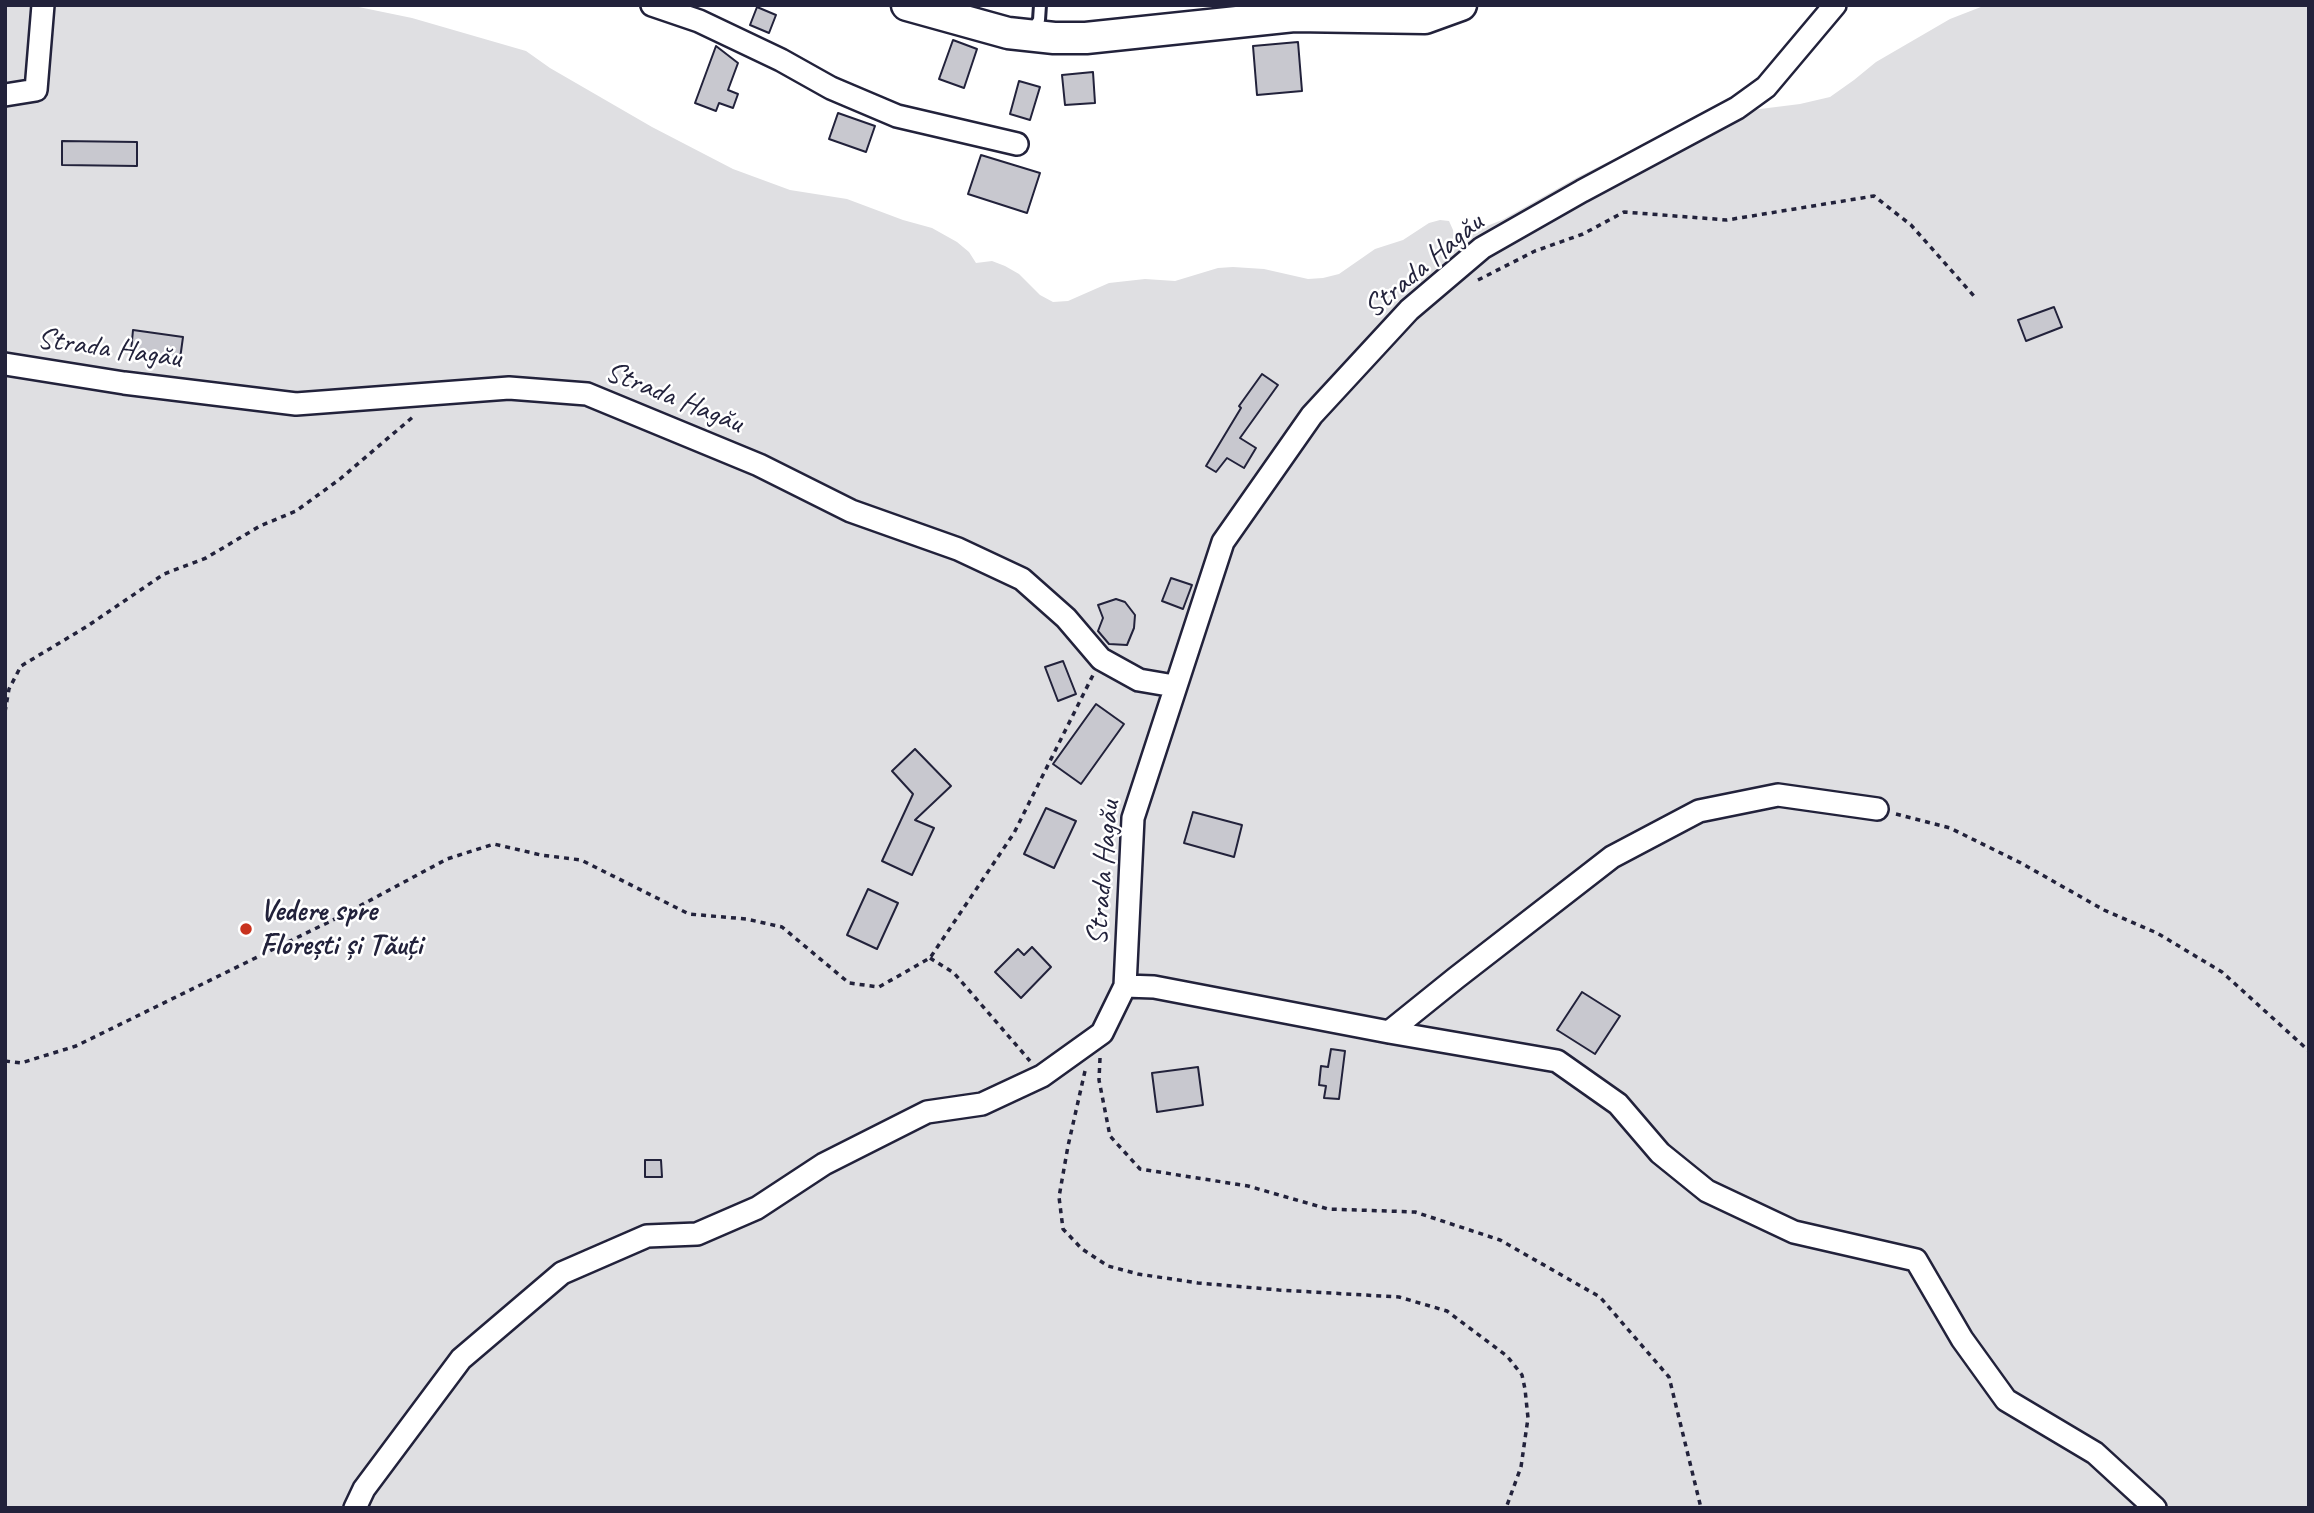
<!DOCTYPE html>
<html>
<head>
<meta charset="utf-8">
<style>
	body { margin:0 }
	#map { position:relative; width:2314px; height:1513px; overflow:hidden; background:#fff; font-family:Caveat,sans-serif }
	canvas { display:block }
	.frame { position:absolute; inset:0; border:7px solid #22223b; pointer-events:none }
</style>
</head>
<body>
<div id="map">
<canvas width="2314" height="1513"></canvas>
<div class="frame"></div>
</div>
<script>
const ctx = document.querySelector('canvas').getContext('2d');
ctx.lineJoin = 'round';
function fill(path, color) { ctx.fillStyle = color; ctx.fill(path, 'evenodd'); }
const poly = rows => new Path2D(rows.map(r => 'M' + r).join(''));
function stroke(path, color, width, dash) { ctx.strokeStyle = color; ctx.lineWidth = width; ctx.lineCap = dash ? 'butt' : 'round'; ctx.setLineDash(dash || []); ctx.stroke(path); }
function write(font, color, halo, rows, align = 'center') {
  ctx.font = font + ' Caveat,sans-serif'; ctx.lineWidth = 5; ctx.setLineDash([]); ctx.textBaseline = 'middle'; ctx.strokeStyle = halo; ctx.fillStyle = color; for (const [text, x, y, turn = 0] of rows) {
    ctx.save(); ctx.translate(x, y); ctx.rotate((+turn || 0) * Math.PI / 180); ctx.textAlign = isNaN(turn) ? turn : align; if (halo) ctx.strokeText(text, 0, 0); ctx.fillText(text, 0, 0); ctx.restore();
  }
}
fill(poly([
	[5,5,349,5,412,18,526,51,550,68,652,127,733,169,790,190,847,199,903,220,932,228,957,242,969,252,976,263,992,261,1005,266,1019,274,1040,295,1053,302,1068,301,1109,283,1145,279,1175,281,1218,268,1233,267,1264,269,1308,279,1323,278,1339,274,1375,249,1403,240,1429,223,1440,220,1449,221,1453,230,1454,239,1502,220,1578,177,1684,124,1712,115,1800,104,1830,97,1854,80,1876,62,1950,19,1986,5,2309,5,2309,1508,5,1508]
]), '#dfdfe2');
const building = poly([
	[757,7,776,15,769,33,750,25,757,7],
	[953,40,977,49,964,88,939,79,953,40],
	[1298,42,1302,91,1257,95,1253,46,1298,42],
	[716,46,738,63,728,90,738,94,733,108,719,103,716,111,695,103,716,46],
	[1093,72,1095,103,1065,105,1062,75,1093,72],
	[1019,81,1040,87,1030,120,1010,114,1019,81],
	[838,113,875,126,866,152,829,139,838,113],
	[62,141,137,142,137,166,62,165,62,141],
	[981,155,1040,173,1027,213,968,194,981,155],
	[2054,307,2062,327,2026,341,2018,320,2054,307],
	[133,330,183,337,180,359,131,352,133,330],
	[1262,374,1278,385,1240,438,1256,448,1244,468,1227,458,1216,472,1206,466,1241,408,1239,406,1262,374],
	[1171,578,1192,585,1183,609,1162,601,1171,578],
	[1116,599,1125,602,1135,615,1134,628,1127,645,1109,644,1098,631,1103,618,1098,605,1116,599],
	[1063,661,1076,694,1058,701,1045,667,1063,661],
	[1096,704,1124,724,1081,784,1053,764,1096,704],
	[915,749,951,786,915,820,934,828,912,875,882,861,913,794,892,771,915,749],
	[1046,808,1076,821,1054,868,1024,854,1046,808],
	[1193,812,1242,825,1234,857,1184,843,1193,812],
	[868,889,898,903,877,949,847,935,868,889],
	[1032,947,1051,967,1021,998,995,972,1018,949,1024,955,1032,947],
	[1582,992,1620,1016,1595,1054,1557,1030,1582,992],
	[1331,1049,1345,1051,1339,1099,1324,1098,1326,1086,1319,1085,1321,1066,1328,1067,1331,1049],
	[1198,1067,1203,1105,1157,1112,1152,1073,1198,1067],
	[645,1160,661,1160,662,1177,645,1177,645,1160]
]);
fill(building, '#c8c8cf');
stroke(building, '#22223b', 2);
const lane = poly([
	[1031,32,1039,20,1040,5]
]);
const street = poly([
	[652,5,699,21,781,60,831,88,897,116,1017,144],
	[5,95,36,90,43,5],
	[5,364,124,383,296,404,509,388,587,394,759,465,851,511,958,549,1022,579,1066,618,1101,659,1139,680,1174,686],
	[1125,986,1154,987,1389,1032,1557,1061,1618,1104,1660,1153,1707,1191,1794,1232,1916,1260,1962,1339,2006,1400,2095,1453,2155,1508],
	[1389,1032,1456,978,1612,857,1699,811,1778,795,1877,809],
	[355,1508,364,1489,461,1359,562,1273,647,1236,697,1234,757,1208,824,1164,927,1112,982,1104,1042,1076,1102,1033,1125,986,1133,818,1223,542,1312,415,1409,310,1482,248,1582,191,1737,108,1766,87,1835,5]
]);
const secondary = poly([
	[907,5,1008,33,1054,38,1086,38,1294,16,1425,18,1461,5]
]);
stroke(lane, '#22223b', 16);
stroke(street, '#22223b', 26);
stroke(secondary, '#22223b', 35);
stroke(poly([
	[1478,280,1535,251,1583,234,1624,212,1727,220,1874,196,1911,225,1974,296],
	[5,712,9,689,21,666,86,627,164,574,206,558,260,526,296,511,340,479,414,416],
	[1896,814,1950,828,2021,863,2104,910,2157,933,2222,972,2309,1051],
	[930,958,954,973,1030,1061],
	[1100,1058,1099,1080,1110,1136,1140,1169,1248,1186,1328,1209,1415,1212,1500,1240,1600,1297,1669,1377,1701,1508],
	[5,1061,21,1063,76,1046,339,917,447,859,494,844,541,855,581,860,689,914,746,919,782,927,849,983,879,987,930,958,1014,833,1093,675],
	[1085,1071,1068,1146,1059,1197,1063,1229,1082,1249,1108,1266,1138,1274,1198,1283,1279,1290,1399,1297,1447,1311,1507,1356,1522,1375,1525,1389,1528,1418,1521,1467,1506,1508]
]), '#22223b', 3.5, [5, 5]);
stroke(lane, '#fff', 10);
stroke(street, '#fff', 21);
stroke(secondary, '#fff', 30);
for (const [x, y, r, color] of [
	[246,929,7,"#c8321e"]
]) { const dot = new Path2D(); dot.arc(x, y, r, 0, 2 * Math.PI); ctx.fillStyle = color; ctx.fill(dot); stroke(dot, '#fff', 2.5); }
write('30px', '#22223b', '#fff', [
	["Strada Hagău",1424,266,-40],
	["Strada Hagău",109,349,8],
	["Strada Hagău",674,398,22],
	["Strada Hagău",1104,873,-85]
]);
write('bold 30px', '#22223b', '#fff', [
	["Vedere spre",260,912],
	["Florești și Tăuți",260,946]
], 'left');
</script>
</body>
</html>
